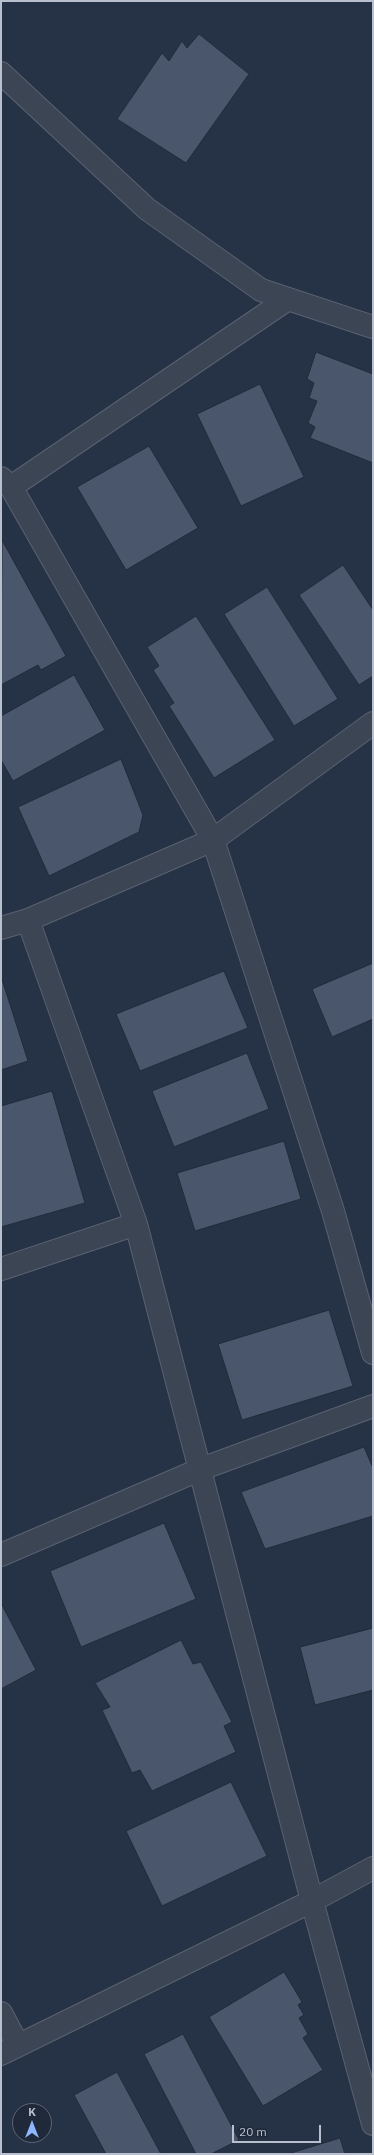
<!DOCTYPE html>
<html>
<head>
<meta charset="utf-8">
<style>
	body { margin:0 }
	#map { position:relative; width:374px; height:2155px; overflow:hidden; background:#263245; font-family:"IBM Plex Sans",sans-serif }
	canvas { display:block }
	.frame { position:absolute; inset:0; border:2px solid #b8c0cd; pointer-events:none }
	.north { position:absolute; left:12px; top:2103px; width:40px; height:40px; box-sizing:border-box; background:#1f293a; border:1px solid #5c6575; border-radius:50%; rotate:0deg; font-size:11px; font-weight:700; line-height:16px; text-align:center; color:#b8c0cd }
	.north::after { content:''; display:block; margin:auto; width:14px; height:18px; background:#8fb6fc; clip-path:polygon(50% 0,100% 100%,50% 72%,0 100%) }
	.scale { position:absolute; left:232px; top:2125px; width:89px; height:18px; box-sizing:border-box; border:2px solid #b8c0cd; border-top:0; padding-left:5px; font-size:12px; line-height:14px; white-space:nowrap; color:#b8c0cd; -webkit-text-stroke:3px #1f293a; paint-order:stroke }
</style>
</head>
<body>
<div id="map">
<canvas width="374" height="2155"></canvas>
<div class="frame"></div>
<div class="north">K</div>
<div class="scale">20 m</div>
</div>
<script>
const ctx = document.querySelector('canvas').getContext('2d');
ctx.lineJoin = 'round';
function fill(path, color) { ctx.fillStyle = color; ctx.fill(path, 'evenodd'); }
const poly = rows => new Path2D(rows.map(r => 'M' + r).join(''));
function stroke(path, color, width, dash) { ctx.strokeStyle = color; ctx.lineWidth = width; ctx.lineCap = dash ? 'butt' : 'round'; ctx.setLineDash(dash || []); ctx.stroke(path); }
const building = poly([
	[199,34,249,74,186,163,117,119,162,53,169,61,182,41,187,48,199,34],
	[316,352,373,374,373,463,310,438,315,427,308,423,317,401,309,398,314,383,307,379,316,352],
	[260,384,304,477,241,506,197,414,260,384],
	[149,446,198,528,126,570,77,487,149,446],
	[2,540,66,656,41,670,38,665,1,685,2,540],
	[343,565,373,610,373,676,359,685,299,595,343,565],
	[267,587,338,699,294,726,224,614,267,587],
	[196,616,275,740,214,778,169,706,174,703,153,670,159,666,147,647,196,616],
	[74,675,105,730,13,781,1,760,1,716,74,675],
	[121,759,143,815,139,832,49,876,18,807,121,759],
	[373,963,373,1019,332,1037,312,989,373,963],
	[224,971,248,1028,140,1071,116,1014,224,971],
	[1,976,28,1061,1,1070,1,976],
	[247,1053,269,1109,174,1147,152,1091,247,1053],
	[52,1091,85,1203,1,1227,1,1106,52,1091],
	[284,1141,301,1199,195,1231,177,1173,284,1141],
	[329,1310,353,1386,242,1420,218,1344,329,1310],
	[364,1447,373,1468,373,1516,265,1549,241,1492,364,1447],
	[164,1523,196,1599,81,1647,50,1571,164,1523],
	[1,1603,36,1670,1,1689,1,1603],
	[373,1628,373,1690,315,1705,300,1647,373,1628],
	[181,1640,193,1664,201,1662,232,1722,224,1726,236,1752,152,1791,140,1770,132,1773,102,1710,110,1707,95,1683,181,1640],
	[231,1782,267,1856,162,1906,126,1831,231,1782],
	[284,1972,302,2002,298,2005,304,2015,299,2018,308,2034,303,2038,323,2070,263,2106,209,2017,284,1972],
	[183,2034,239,2140,211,2154,196,2154,144,2054,183,2034],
	[117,2072,161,2154,106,2154,74,2095,117,2072],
	[340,2138,345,2154,292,2154,291,2153,340,2138]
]);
fill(building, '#4a566b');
stroke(building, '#212b3c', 1);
const minor = poly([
	[1,73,147,209,261,290,373,327],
	[1,478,11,487,213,840,333,1211,373,1353],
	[11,487,288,299],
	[28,920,136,1224,312,1901,373,2124],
	[1,928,28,920,213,840,373,723],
	[1,1269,136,1224],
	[1,1555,201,1469,373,1406],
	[1,2013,18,2045],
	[1,2054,312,1901,373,1868]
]);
stroke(minor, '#596271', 24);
stroke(minor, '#3b4554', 22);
</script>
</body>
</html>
